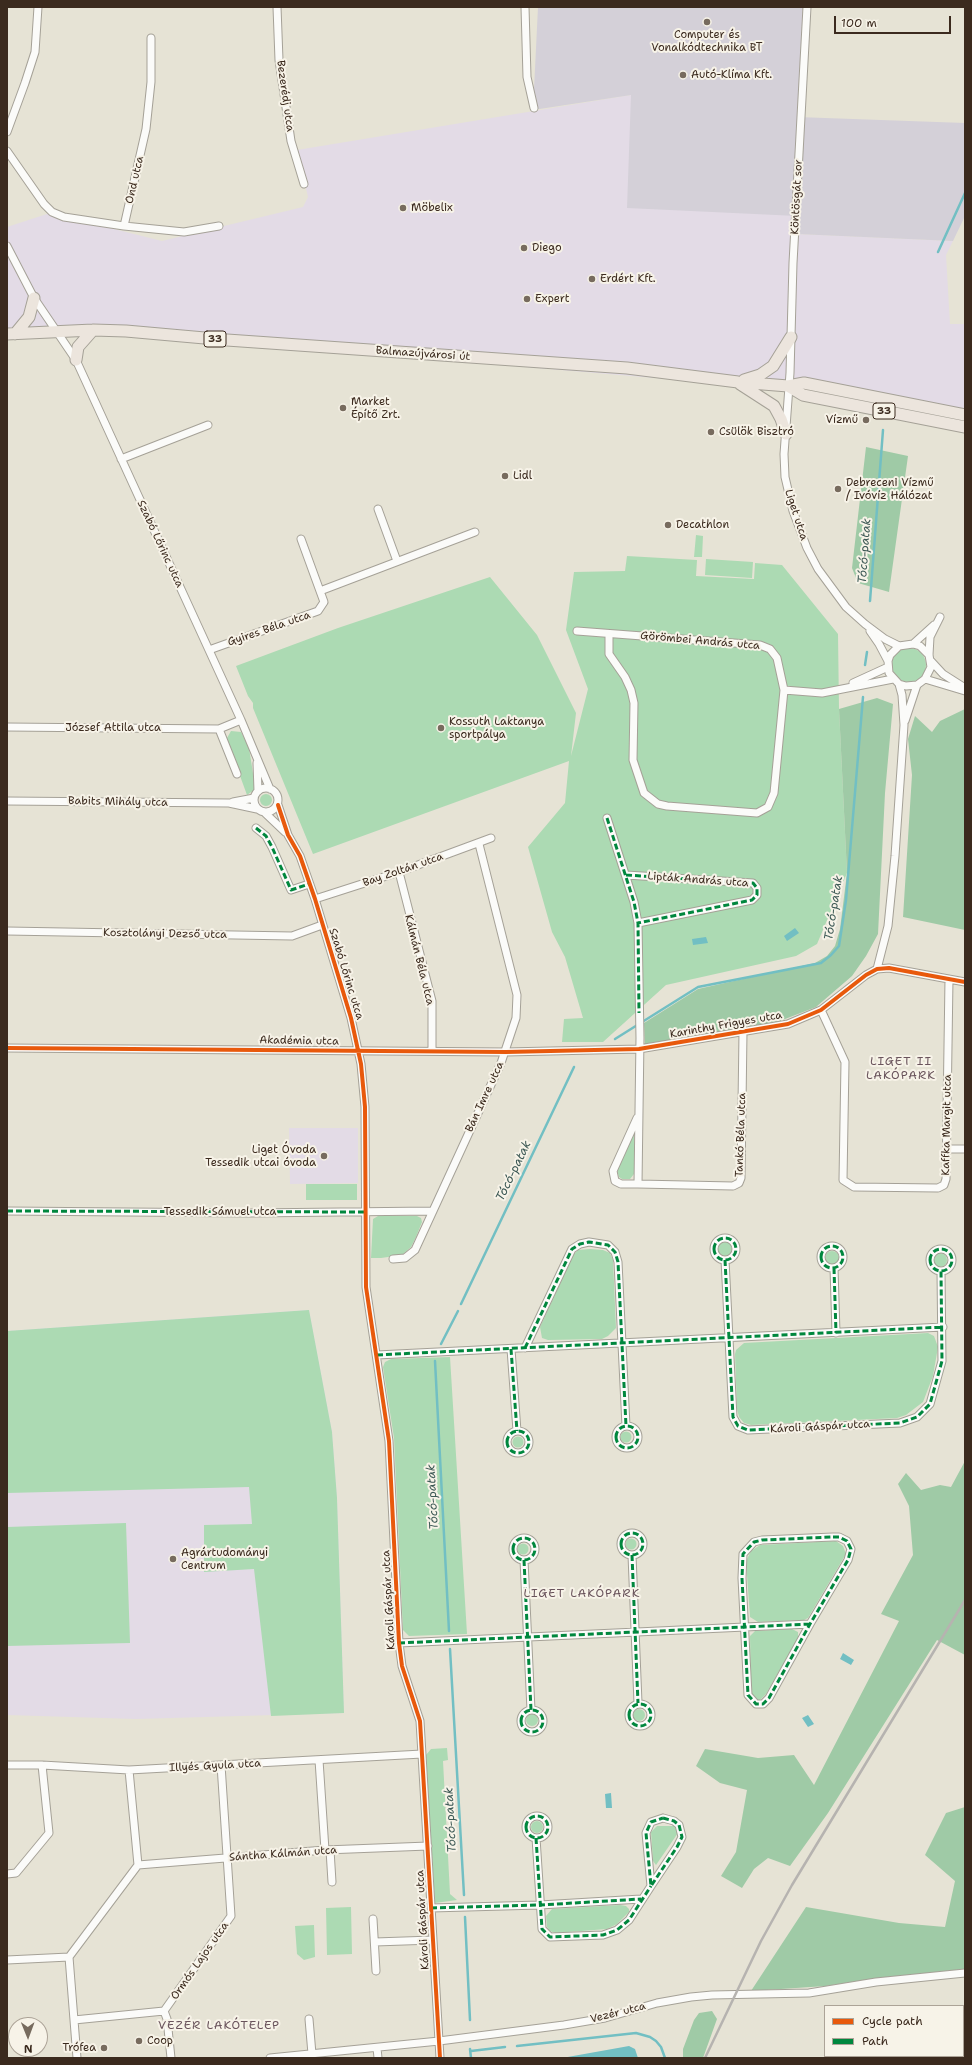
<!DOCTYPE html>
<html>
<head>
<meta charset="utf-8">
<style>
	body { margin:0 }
	#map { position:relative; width:972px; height:2065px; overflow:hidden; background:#e6e3d5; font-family:"Shantell Sans",sans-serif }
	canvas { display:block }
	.frame { position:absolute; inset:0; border:8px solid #3b2a1e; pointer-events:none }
	.legend { position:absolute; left:824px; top:2005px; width:140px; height:52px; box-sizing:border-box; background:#f7f3e8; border:1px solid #aca397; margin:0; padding:5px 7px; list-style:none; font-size:12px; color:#3b2a1e }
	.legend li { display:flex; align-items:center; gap:8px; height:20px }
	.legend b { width:20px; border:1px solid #aca397 }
	.north { position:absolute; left:8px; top:2017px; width:40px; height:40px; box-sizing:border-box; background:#f7f3e8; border:1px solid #aca397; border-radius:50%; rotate:179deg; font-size:11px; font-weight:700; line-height:16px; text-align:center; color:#3b2a1e }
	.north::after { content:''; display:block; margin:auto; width:14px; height:18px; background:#776b5e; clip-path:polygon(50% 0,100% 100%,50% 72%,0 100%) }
	.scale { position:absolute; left:834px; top:16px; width:117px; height:18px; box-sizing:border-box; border:2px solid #3b2a1e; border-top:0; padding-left:5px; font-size:12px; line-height:14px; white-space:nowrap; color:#3b2a1e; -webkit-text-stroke:3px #f7f3e8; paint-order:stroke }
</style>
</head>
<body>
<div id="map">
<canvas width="972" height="2065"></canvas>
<div class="frame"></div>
<ul class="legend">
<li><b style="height:5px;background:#e8590c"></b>Cycle path</li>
<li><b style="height:5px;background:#00873e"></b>Path</li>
</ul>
<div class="north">N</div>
<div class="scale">100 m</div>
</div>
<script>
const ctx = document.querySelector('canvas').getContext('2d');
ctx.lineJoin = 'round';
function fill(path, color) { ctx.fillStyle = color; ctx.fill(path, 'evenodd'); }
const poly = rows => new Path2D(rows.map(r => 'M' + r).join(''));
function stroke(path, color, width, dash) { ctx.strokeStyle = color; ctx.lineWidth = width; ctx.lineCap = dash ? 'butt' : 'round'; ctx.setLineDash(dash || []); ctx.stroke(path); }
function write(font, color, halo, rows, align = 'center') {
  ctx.font = font + ' "Shantell Sans",sans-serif'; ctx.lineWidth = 4; ctx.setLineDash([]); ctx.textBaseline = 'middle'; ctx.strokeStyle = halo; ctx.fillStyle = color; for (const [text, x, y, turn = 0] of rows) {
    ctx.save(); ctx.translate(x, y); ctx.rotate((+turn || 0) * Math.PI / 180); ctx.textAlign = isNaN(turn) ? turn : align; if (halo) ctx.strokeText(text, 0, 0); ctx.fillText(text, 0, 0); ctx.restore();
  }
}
fill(poly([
	[631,95,797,216,797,234,953,241,946,255,950,324,965,324,965,425,785,389,184,338,7,329,7,227,50,213,162,241,303,207,308,197,297,150],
	[289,1128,358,1128,358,1183,290,1184],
	[309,1310,332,1432,337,1498,344,1713,136,1719,7,1715,7,1331]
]), '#e3dbe6');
fill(poly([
	[538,7,803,7,797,117,965,123,965,216,953,241,797,234,797,216,627,208,631,95,533,110]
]), '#d4d0d8');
fill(poly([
	[696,535,703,536,702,557,694,557],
	[627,556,697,560,696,576,754,579,755,563,782,565,838,634,839,709,847,873,817,944,796,956,666,985,603,1042,562,1042,564,1019,583,1018,565,957,552,932,528,847,565,803,569,761,313,854,253,708,253,703,248,696,236,666,338,628,490,577,537,635,576,713,571,756,588,689,566,630,574,572,625,571],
	[706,559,753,562,752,578,705,575],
	'892 665a17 17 0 1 1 34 0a17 17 0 1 1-34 0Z',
	[231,731,241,732,249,748,255,786,254,790,247,795,228,743,227,738],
	'260 800a6 6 0 1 1 12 0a6 6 0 1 1-12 0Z',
	[634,1134,634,1174,630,1179,622,1179,619,1177,617,1170],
	[306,1184,357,1184,357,1200,306,1200],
	[378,1216,417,1216,421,1218,422,1222,416,1237,411,1247,402,1255,381,1258,371,1258,373,1219],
	'718 1249a7 7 0 1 1 14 0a7 7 0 1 1-14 0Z',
	[590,1249,603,1250,610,1253,613,1260,616,1328,608,1336,602,1339,548,1340,542,1338,540,1327,574,1254,578,1250],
	'825 1258a7 7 0 1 1 14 0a7 7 0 1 1-14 0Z',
	'933 1260a7 7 0 1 1 14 0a7 7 0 1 1-14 0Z',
	[309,1310,332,1432,337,1498,344,1713,271,1716,254,1569,204,1572,204,1525,252,1524,249,1487,7,1493,7,1331],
	[928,1333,934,1336,938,1347,933,1376,923,1402,906,1415,897,1418,751,1425,744,1423,739,1417,737,1409,735,1354,736,1350,744,1343],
	[450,1357,467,1634,409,1636,403,1630,394,1438,383,1367,385,1362,391,1359],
	'620.5 1437a5.5 5.5 0 1 1 11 0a5.5 5.5 0 1 1-11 0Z',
	'512.5 1442a5.5 5.5 0 1 1 11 0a5.5 5.5 0 1 1-11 0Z',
	[126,1523,130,1643,7,1646,7,1527],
	'625.5 1544a5.5 5.5 0 1 1 11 0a5.5 5.5 0 1 1-11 0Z',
	[836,1541,843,1546,846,1554,808,1618,804,1620,758,1622,750,1617,746,1561,751,1551,760,1545],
	'517.5 1549a5.5 5.5 0 1 1 11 0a5.5 5.5 0 1 1-11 0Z',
	[792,1629,798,1632,798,1638,766,1694,760,1700,756,1700,751,1694,750,1636,755,1631],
	'633 1715a6 6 0 1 1 12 0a6 6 0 1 1-12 0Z',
	'526 1720a6 6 0 1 1 12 0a6 6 0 1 1-12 0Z',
	[447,1748,448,1760,443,1761,450,1894,457,1900,435,1903,426,1755,431,1749],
	'531 1827a6 6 0 1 1 12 0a6 6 0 1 1-12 0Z',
	[657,1826,674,1826,678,1833,656,1865,653,1861,651,1832],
	[620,1905,626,1906,629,1909,629,1912,617,1924,607,1929,555,1933,550,1931,547,1927,546,1916,552,1909],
	[351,1907,352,1954,327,1955,326,1908],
	[314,1925,315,1957,304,1960,297,1954,295,1926]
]), '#acdab3');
fill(poly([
	[866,447,908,456,889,592,858,583,852,568],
	[877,698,893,704,885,793,878,934,866,956,852,976,816,1007,762,1028,645,1045,644,1023,698,989,815,963,827,956,835,946,840,929,847,873,839,709],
	[965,709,965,930,903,917,912,775,908,739,915,716,932,732,940,721],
	[965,1461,965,1655,937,1640,828,1813,790,1866,768,1858,754,1869,742,1888,721,1876,736,1852,747,1790,720,1783,696,1766,705,1749,758,1758,794,1755,814,1785,899,1621,881,1614,913,1555,909,1506,898,1484,906,1473,921,1490,940,1485,951,1487],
	[965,1807,965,1969,871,1979,826,1986,751,1991,806,1907,899,1923,945,1927,955,1881,925,1855,946,1813],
	[712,2011,717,2019,703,2058,683,2058,683,2049,694,2020,699,2013]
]), '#9fcaa6');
fill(poly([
	[795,928,799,933,787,941,784,936],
	[706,937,708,943,693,945,692,939],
	[843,1653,854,1660,851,1665,840,1659],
	[808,1715,814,1724,808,1727,802,1718],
	[611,1793,612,1808,606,1808,605,1794],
	[629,2046,635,2049,638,2058,562,2058]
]), '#72bfc3');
stroke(poly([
	[938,252,965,193],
	[870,601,883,430],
	[865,665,867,652],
	[615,1039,698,987,821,963,831,955,839,946,846,900,863,697],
	[461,1304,574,1067],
	[441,1344,458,1311],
	[435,1361,449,1631],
	[450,1649,464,1895],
	[465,1917,470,2020],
	[517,2046,636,2033,650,2037,656,2041,661,2047,665,2058],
	[470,2049,471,2058],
	[471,2051,505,2047]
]), '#72bfc3', 2.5);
const minor = poly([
	[277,7,279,60,291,141,304,184],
	[525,7,527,77,534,108],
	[807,7,793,263,790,373,784,454,785,477,793,511,807,548,818,569,846,607,865,624,885,639,899,646],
	[7,132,25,83,35,52,38,7],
	[7,151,44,204,52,212,64,217,124,226,184,232,219,226],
	[124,226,146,129,151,82,151,38],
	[7,246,34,298,76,360,241,720,270,789],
	[121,459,208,425],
	[378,509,397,561],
	[320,591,475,532],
	[577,631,760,645,770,649,777,658,784,690,774,793,768,807,757,813,667,806,658,804,644,793,633,760,634,703,631,690,625,677,609,654,609,634],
	[870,631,879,644,888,661],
	[913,644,934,625],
	[209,650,318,611,324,602,301,539],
	[929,655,920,646,913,644,899,646,890,655,888,661,889,673,899,684,906,686,917,685,925,679,931,667,929,655,930,637,940,617],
	[931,661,943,674,965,688],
	[925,679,965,691],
	[853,683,888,667],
	[784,690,822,693,893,679],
	[905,721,917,685],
	[7,727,219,729,241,720],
	[219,729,237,774],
	[257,763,258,791],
	'254 800a12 12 0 1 1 24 0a12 12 0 1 1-24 0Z',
	[7,801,229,803,257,809],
	[233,802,254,798],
	[278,805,288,835,300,856,315,899,351,1018,361,1064,365,1107,366,1287,389,1441,399,1643,402,1666,420,1721,440,2058],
	[264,812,285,832],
	[607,818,634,902,638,923,640,1038,638,1184,733,1186,739,1183,741,1178,743,1032],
	[256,828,266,836,272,847,291,890,309,884],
	[399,872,432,1001,432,1050],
	[626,875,753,883,757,888,757,895,752,900,638,923],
	[315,899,399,872,491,838],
	[7,931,292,936,322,925],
	[877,969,888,926,895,856,904,725,902,695,899,684],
	[821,1010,845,1062,843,1180,854,1187,938,1188,944,1185,946,1179,949,979],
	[7,1048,506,1052,639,1049,788,1024,821,1010,866,975,877,969,889,968,965,982],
	[637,1118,613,1171,615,1181,621,1184,638,1184],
	[947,1149,965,1149],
	[7,1211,250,1213,432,1211],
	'714 1249a11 11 0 1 1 22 0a11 11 0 1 1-22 0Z',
	'821 1257a11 11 0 1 1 22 0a11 11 0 1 1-22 0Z',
	'930 1260a11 11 0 1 1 22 0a11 11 0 1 1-22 0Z',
	[393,1259,405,1258,415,1250,501,1063,516,1018,517,995,479,844],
	[725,1260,733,1417,738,1426,748,1430,900,1423,917,1417,930,1404,942,1361,941,1271],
	[834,1268,836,1333],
	[525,1348,572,1249,580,1244,589,1242,608,1245,615,1252,618,1262,626,1426],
	[511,1349,517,1431],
	[377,1355,943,1327],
	'616 1437a11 11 0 1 1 22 0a11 11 0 1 1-22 0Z',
	'507 1442a11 11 0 1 1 22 0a11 11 0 1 1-22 0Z',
	'621 1544a11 11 0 1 1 22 0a11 11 0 1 1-22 0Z',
	[833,1537,839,1537,847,1541,851,1549,848,1560,810,1624,769,1698,763,1704,756,1704,748,1695,742,1578,743,1554,754,1542,762,1540,833,1537],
	'513 1549a11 11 0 1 1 22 0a11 11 0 1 1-22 0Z',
	[632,1555,638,1703],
	[524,1560,531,1710],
	[399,1643,810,1624],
	'629 1715a11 11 0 1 1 22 0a11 11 0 1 1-22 0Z',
	'521 1721a11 11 0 1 1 22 0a11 11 0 1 1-22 0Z',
	[319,1760,325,1850],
	[7,1765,42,1765,129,1770,422,1754],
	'526 1827a11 11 0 1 1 22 0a11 11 0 1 1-22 0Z',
	[663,1818,674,1821,679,1825,682,1837,677,1847,651,1886,646,1833,651,1822,663,1818],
	[536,1838,542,1929,550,1937,603,1935,617,1930,629,1920,651,1886],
	[330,1850,332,1882],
	[138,1865,325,1850,428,1846],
	[7,1874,16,1873,49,1833,42,1765],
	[431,1908,540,1905,641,1899],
	[373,1919,376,1971],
	[375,1942,433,1940],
	[7,1960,69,1957],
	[309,2019,312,2054],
	[74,2020,164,2011],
	[377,2048,378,2058],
	[77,2058,69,1957,138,1865,129,1770],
	[171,2058,167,2019,164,2011,231,1916,221,1765],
	[270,2058,439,2041,564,2025,605,2018,657,2003,691,1997,712,1995,809,1993,876,1982,965,1973]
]);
const primary = poly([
	[7,334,93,330,126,331,227,340,627,368,738,382,788,386,804,383,965,415],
	[15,334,29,317,34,298],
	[76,360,78,347,93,330],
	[744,380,760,375,773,366,791,337],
	[740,384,774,406,781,419,786,434],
	[788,386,803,395,965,427]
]);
stroke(minor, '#a5a197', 9);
stroke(primary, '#a5a197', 13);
stroke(minor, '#fbfbf9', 7);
stroke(primary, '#ece5dd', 11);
stroke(poly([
	[705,2058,761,1941,792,1885,965,1600]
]), '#b6b3b0', 2.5);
stroke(poly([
	[607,818,634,902,638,923,639,1013],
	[256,828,266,836,272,847,291,890,309,884],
	[626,875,753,883,757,888,757,895,752,900,638,923],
	[7,1211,365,1212],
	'714 1249a11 11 0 1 1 22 0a11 11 0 1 1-22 0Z',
	'821 1257a11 11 0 1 1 22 0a11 11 0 1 1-22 0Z',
	'930 1260a11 11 0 1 1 22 0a11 11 0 1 1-22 0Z',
	[725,1260,733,1417,738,1426,748,1430,900,1423,917,1417,930,1404,942,1361,941,1271],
	[834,1268,836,1333],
	[525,1348,572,1249,580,1244,589,1242,608,1245,615,1252,618,1262,626,1426],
	[511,1349,517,1431],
	[377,1355,943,1327],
	'616 1437a11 11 0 1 1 22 0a11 11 0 1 1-22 0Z',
	'507 1442a11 11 0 1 1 22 0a11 11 0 1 1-22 0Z',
	'621 1544a11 11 0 1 1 22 0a11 11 0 1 1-22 0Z',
	[833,1537,839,1537,847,1541,851,1549,848,1560,810,1624,769,1698,763,1704,756,1704,748,1695,742,1578,743,1554,754,1542,762,1540,833,1537],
	'513 1549a11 11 0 1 1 22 0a11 11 0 1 1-22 0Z',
	[632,1555,638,1703],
	[524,1560,531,1710],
	[399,1643,810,1624],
	'629 1715a11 11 0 1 1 22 0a11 11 0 1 1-22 0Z',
	'521 1721a11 11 0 1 1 22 0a11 11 0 1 1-22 0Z',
	'526 1827a11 11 0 1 1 22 0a11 11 0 1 1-22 0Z',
	[663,1818,674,1821,679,1825,682,1837,677,1847,651,1886,646,1833,651,1822,663,1818],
	[536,1838,542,1929,550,1937,603,1935,617,1930,629,1920,651,1886],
	[431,1908,540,1905,641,1899]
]), '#00873e', 3, [6, 3]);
stroke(poly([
	[278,805,288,835,300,856,315,899,351,1018,361,1064,365,1107,366,1287,389,1441,399,1643,402,1666,420,1721,440,2058],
	[7,1048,506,1052,639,1049,788,1024,821,1010,866,975,877,969,889,968,965,982]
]), '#e8590c', 4);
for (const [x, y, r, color] of [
	[707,22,4,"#776b5e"],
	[683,75,4,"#776b5e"],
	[403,208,4,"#776b5e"],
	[524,248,4,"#776b5e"],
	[592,279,4,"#776b5e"],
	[527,299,4,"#776b5e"],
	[343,408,4,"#776b5e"],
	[866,420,4,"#776b5e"],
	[711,432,4,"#776b5e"],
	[505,476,4,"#776b5e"],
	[838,489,4,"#776b5e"],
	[668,525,4,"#776b5e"],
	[441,728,4,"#776b5e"],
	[324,1156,4,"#776b5e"],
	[173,1559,4,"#776b5e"],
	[139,2041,4,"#776b5e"],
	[104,2048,4,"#776b5e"]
]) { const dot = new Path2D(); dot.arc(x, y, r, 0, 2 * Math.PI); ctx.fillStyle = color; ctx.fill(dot); stroke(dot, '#f7f3e8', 1.5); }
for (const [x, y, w] of [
	[215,339,22],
	[884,411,22]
]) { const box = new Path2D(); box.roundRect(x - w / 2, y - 8, w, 16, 3); ctx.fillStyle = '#f7f3e8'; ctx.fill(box); stroke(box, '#3b2a1e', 1); }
write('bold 10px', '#3b2a1e', null, [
	["33",215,339],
	["33",884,411]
]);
write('11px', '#3b2a1e', '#f7f3e8', [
	["Computer és",707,35,"center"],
	["Vonalkódtechnika BT",707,48,"center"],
	["Autó-Klíma Kft.",691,75],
	["Möbelix",411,208],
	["Diego",532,248],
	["Erdért Kft.",600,279],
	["Expert",535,299],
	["Market",351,402],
	["Építő Zrt.",351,415],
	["Vízmű",858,420,"right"],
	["Csülök Bisztró",719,432],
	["Lidl",513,476],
	["Debreceni Vízmű",846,483],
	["/ Ivóvíz Hálózat",846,496],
	["Decathlon",676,525],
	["Kossuth Laktanya",449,722],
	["sportpálya",449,735],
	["Liget Óvoda",316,1150,"right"],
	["Tessedik utcai óvoda",316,1163,"right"],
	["Agrártudományi",181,1553],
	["Centrum",181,1566],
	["Coop",147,2041],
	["Trófea",96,2048,"right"]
], 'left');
write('11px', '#3b2a1e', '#f7f3e8', [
	["Bezerédj utca",285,96,82],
	["Ond utca",135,180,-77],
	["Köntösgát sor",797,197,-87],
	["Balmazújvárosi út",423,354,4],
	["Liget utca",796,515,72],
	["Szabó Lőrinc utca",160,544,65],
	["Gyires Béla utca",269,629,-19],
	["Görömbei András utca",700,641,5],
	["József Attila utca",113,728],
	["Babits Mihály utca",118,802,1],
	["Bay Zoltán utca",403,870,-19],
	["Lipták András utca",698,880,4],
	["Kosztolányi Dezső utca",165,934,1],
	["Kálmán Béla utca",419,960,76],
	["Szabó Lőrinc utca",346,974,73],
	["Karinthy Frigyes utca",726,1025,-10],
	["Akadémia utca",299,1041,1],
	["Bán Imre utca",485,1097,-65],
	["Kaffka Margit utca",947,1125,-89],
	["Tankó Béla utca",741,1135,-88],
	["Tessedik Sámuel utca",220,1212],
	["Károli Gáspár utca",820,1427,-3],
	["Károli Gáspár utca",389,1600,-93],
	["Illyés Gyula utca",215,1766,-3],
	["Sántha Kálmán utca",283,1854,-4],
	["Károli Gáspár utca",423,1920,-93],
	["Ormós Lajos utca",200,1961,-55],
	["Vezér utca",618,2013,-14]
]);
write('italic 12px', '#3d5955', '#f7f3e8', [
	["Tócó-patak",865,551,-86],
	["Tócó-patak",834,908,-81],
	["Tócó-patak",514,1171,-64],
	["Tócó-patak",433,1497,-93],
	["Tócó-patak",451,1820,-93]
]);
ctx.letterSpacing = '1px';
write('12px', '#69535b', '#f7f3e8', [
	["LIGET II",901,1062],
	["LAKÓPARK",901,1076],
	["LIGET LAKÓPARK",582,1594],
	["VEZÉR LAKÓTELEP",219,2026]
]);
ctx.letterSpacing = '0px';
</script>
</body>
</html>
